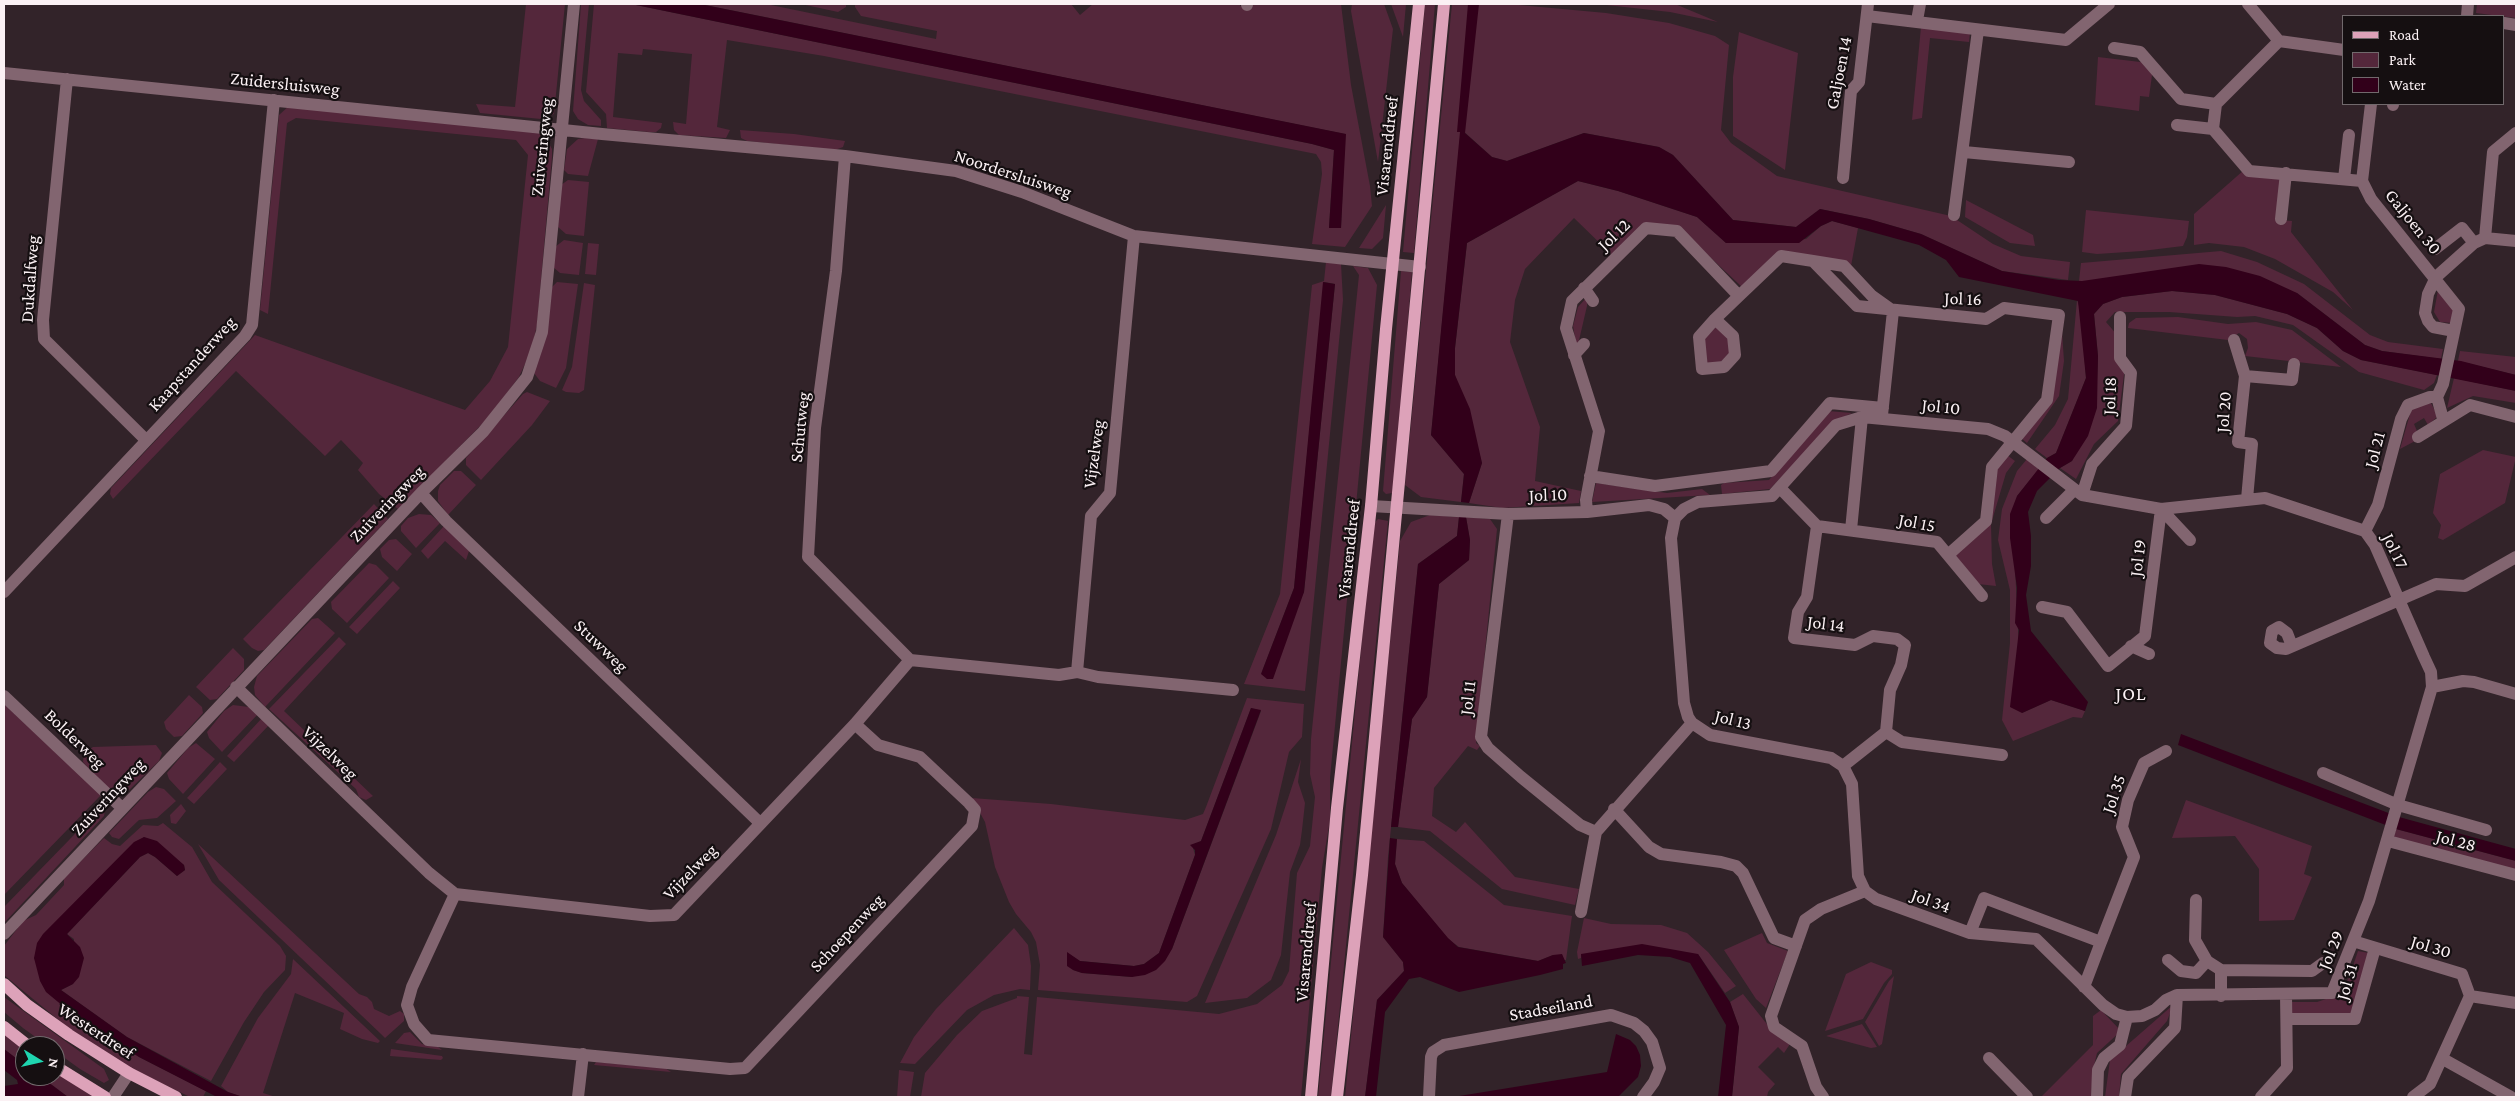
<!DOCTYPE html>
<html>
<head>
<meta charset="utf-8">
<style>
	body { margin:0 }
	#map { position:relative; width:2520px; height:1101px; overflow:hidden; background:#322329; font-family:"Crimson Pro",serif }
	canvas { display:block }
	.frame { position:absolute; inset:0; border:5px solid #fbf1f4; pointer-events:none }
	.legend { position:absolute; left:2342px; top:15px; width:162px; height:90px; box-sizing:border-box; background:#150f11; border:1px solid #71696c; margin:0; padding:6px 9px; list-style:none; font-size:15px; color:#fbf1f4 }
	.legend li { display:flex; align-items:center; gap:10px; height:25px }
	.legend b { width:25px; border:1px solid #71696c }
	.north { position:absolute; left:15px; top:1036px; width:50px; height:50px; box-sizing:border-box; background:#150f11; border:1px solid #71696c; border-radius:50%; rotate:99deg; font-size:14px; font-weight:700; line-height:20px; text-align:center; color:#fbf1f4 }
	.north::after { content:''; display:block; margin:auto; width:18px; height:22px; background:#1fd5b0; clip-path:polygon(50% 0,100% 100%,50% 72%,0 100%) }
</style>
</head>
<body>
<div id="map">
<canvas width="2520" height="1101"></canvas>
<div class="frame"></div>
<ul class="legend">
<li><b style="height:6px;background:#dda2b9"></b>Road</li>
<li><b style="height:14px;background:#54273b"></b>Park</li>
<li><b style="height:14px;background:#32001a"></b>Water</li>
</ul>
<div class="north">N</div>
</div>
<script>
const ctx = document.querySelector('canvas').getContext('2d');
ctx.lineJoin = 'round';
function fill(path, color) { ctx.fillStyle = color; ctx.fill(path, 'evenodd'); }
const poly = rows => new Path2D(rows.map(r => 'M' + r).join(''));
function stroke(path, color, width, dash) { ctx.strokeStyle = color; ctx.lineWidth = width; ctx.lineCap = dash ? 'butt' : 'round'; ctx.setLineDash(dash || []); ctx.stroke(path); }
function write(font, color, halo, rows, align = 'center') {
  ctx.font = font + ' "Crimson Pro",serif'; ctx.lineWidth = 4.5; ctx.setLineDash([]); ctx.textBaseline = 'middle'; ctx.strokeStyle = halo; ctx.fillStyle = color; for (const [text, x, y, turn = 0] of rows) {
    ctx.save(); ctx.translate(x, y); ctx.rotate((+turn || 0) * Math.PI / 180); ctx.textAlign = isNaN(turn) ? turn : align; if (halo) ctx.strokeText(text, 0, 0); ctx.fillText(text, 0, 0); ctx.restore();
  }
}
fill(poly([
	[526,4,565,4,554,114,541,119,480,113,476,104,515,107],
	[581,4,589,4,581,90,584,101,601,120,601,126,588,125,578,119,573,111],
	[594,4,631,4,1312,144,1334,150,1329,227,1341,228,1345,134,700,4,766,4,936,39,937,31,861,16,855,7,855,4,1071,4,1080,15,1093,4,1240,4,1240,6,1252,8,1253,4,1341,4,1351,85,1370,186,1372,206,1345,247,1312,244,1322,174,1321,162,1316,154,824,56,727,40,717,127,730,130,726,138,679,135,674,130,673,122,686,124,692,54,643,49,642,55,618,53,613,117,662,123,661,128,656,132,649,132,607,128,606,114,586,92],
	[801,4,846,4,846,7,838,12],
	[1352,4,1384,4,1393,29,1378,162,1351,11],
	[1391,4,1406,4,1403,37],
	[1425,4,1435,4,1414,253,1403,252],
	[1452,4,1508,4,1606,13,1669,23,1715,36,1729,45,1721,130,1731,143,1777,176,1951,216,1993,244,2021,256,2070,262,2068,280,2002,271,1921,234,1869,219,1820,209,1796,227,1733,220,1673,155,1659,147,1584,133,1507,161,1492,157,1461,129,1431,435,1464,474,1461,502,1421,497,1405,485],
	[1597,4,1675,4,1718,22,1670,12],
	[2477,4,2516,4,2516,18,2476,13],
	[1921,27,1970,33,1969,42,1930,38,1922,118,1912,120],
	[1739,32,1798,53,1785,170,1733,136,1733,77],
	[2098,57,2149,63,2153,68,2149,97,2140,96,2139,111,2095,105],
	[290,105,539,132,546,138,552,149,552,157,537,325,531,351,519,377,488,418,398,509,379,494,358,470,363,463,341,440,325,456,236,371,113,499,110,494,111,488,255,335,465,410,490,381,508,347,528,155,516,140,296,118,287,123,268,314,260,310,279,115],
	[740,130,794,134,845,141,843,147,835,150,747,141,741,138],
	[585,138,598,139,588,176,568,174,564,170,567,149,578,139],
	[2244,170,2283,177,2279,220,2292,221,2291,232,2353,310,2333,292,2275,259,2244,247,2209,243,2194,245,2194,214],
	[568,180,589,182,584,236,566,234,558,227,561,185],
	[1578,181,1618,191,1697,217,1726,243,1806,239,1821,226,1832,221,1858,228,1851,266,1777,254,1742,287,1679,228,1645,224,1612,255,1574,218,1525,269,1515,300,1510,342,1540,427,1535,481,1581,491,1579,503,1502,508,1469,503,1482,463,1455,375,1455,348,1467,243],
	[1966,200,2033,235,2035,246,2010,243,1965,217],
	[1386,205,1383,238,1372,249,1359,248],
	[2086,210,2189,221,2187,237,2183,246,2142,251,2097,254,2082,252],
	[564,240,583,243,579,275,560,273,553,267,555,247],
	[588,243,599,244,596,275,585,274],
	[2221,251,2257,262,2304,284,2370,335,2388,342,2443,349,2441,359,2382,351,2365,345,2297,293,2079,281,2081,263],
	[1326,262,1341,264,1343,300,1305,691,1244,684,1280,594,1312,285,1324,281],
	[1324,282,1335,284,1304,592,1261,674,1294,588],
	[1353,266,1368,268,1377,285,1330,778,1330,820,1322,868,1301,1097,921,1097,925,1073,957,1035,982,1011,1017,998,1017,996,1029,997,1024,1054,1032,1055,1037,997,1219,1014,1257,1004,1282,985,1289,971,1297,873,1310,846,1315,797,1310,774,1311,739,1359,275],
	[1401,271,1412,272,1395,474,1392,493,1386,494,1383,491],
	[557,282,578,284,566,368,556,388,540,381,534,373,551,288],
	[584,283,595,285,584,390,579,393,566,392,562,390,572,367],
	[2438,290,2456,312,2453,323,2440,322,2434,312],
	[2172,291,2215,295,2287,314,2317,328,2343,351,2361,360,2437,375,2434,383,2424,390,2359,372,2293,325,2255,316,2237,317,2169,312,2115,312,2106,322,2118,336,2125,367,2118,421,2094,444,2076,479,2060,468,2072,461,2097,378,2098,356,2094,314,2103,304,2122,297],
	[1587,297,1587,306,1577,349,1573,326,1578,307],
	[2077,300,2081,311,2086,378,2056,453,2047,458,2035,449,2055,425,2068,399],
	[2061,317,2064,361,2059,396,2027,443,2021,438,2052,398],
	[2178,317,2228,324,2256,322,2292,330,2341,367,2245,356,2248,348,2247,339,2239,333,2228,340,2128,328,2129,323,2136,318],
	[1716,327,1730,339,1731,351,1718,365,1703,364,1701,341],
	[2460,351,2516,357,2516,375,2458,361],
	[2454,378,2516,391,2516,403,2473,396,2447,408],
	[527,392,550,401,532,425,481,480,466,465,466,458,523,394],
	[2431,403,2437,415,2436,418,2428,425,2424,418,2414,424,2417,431,2413,434,2417,440,2400,449,2412,407],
	[1828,411,1852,413,1835,421,1770,489,1722,494,1721,485,1724,483,1769,480],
	[2483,450,2516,457,2505,503,2443,540,2438,538,2441,525,2433,513,2440,474],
	[2007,455,2015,461,2006,473,1991,524,1992,564,1996,586,1978,584,1955,555,1982,529,1998,460],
	[2027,459,2039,469,2017,496,2015,567,2022,713,2051,700,2085,711,2082,718,2073,717,2013,741,2002,720,2010,643,2010,590,1998,540,2002,509,2017,471],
	[454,471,461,471,476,485,448,515,438,501,438,491,440,485],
	[1596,483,1667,493,1702,489,1710,495,1592,502],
	[374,504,388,519,264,650,258,651,252,648,243,639],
	[419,514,431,515,440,523,416,548,401,531,401,526,408,518],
	[1430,515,1459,517,1457,536,1418,564,1388,857,1383,937,1403,962,1404,971,1377,1000,1365,1097,1345,1097,1400,541,1411,522],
	[1466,517,1490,519,1497,529,1476,743,1480,746,1477,750,1468,746,1434,788,1432,816,1456,832,1465,822,1515,877,1579,889,1575,905,1502,889,1430,831,1398,827,1412,719,1427,697,1439,584,1469,560,1470,540],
	[1378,519,1388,521,1331,1097,1318,1097,1373,524],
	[444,526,469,551,466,560,445,541,428,559,421,551],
	[396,539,412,554,397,571,382,557,380,549,389,540],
	[369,563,376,565,389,578,347,623,332,609,331,602],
	[393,581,400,588,357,634,349,627],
	[318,618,335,633,265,707,255,695,254,687,257,676,312,619],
	[339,637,346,644,284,711,373,796,366,800,359,797,356,789,269,709],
	[233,648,244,659,244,670,217,699,210,700,196,687],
	[189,695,202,707,203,713,182,736,174,737,166,729,164,722],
	[1247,698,1304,704,1302,737,1289,752,1271,829,1197,996,1187,1002,1038,990,1040,965,1036,942,1031,932,1016,914,1009,902,995,867,985,822,972,798,1051,804,1185,820,1203,814,1206,807],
	[1251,708,1261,711,1172,949,1132,977,1082,973,1073,970,1067,953,1080,961,1134,966,1144,964,1159,953,1195,855,1193,848,1201,841],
	[4,704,101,795,4,895],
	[233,705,249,707,258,714,222,752,209,738,207,732,224,711],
	[262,718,269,725,234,762,227,756],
	[196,743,215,759,183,794,169,779,167,773,188,748],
	[156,745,162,753,159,761,127,792,117,793,107,789,83,762,84,753,93,747],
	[1301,759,1298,782,1305,803,1302,830,1300,845,1290,872,1281,955,1271,980,1247,998,1205,1003,1276,835],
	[220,762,227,769,194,804,187,798],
	[156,787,164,789,176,801,157,818,139,820,119,839,112,837,109,833,148,792],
	[2186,800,2312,846,2304,874,2312,877,2294,920,2259,921,2259,869,2235,836,2172,838],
	[181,804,186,811,176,824,171,823,170,815],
	[102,806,105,810,104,816,4,923,4,907],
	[163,823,192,847,212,882,280,946,286,956,285,970,264,992,244,1022,211,1081,127,1037,61,990,73,984,74,939,67,934,140,857,148,853,155,857,177,876,185,870,184,865,144,837,34,958,75,1016,139,1057,206,1091,203,1097,190,1097,132,1069,67,1027,4,975,4,946,23,921,36,915,64,885,64,878,104,838,112,844,120,846,143,825,158,826],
	[2396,829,2516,861,2516,875,2392,842],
	[1397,839,1424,841,1504,905,1572,916,1566,960,1563,960,1562,955,1553,955,1538,961,1459,947,1448,939,1402,883,1395,864],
	[198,844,359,994,367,997,372,1002,374,1009,389,1016,400,1011,404,1014,404,1021,385,1038,381,1034,219,880],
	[1584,918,1611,924,1661,925,1687,933,1708,952,1736,986,1725,993,1698,954,1581,954,1581,958,1578,959,1577,952],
	[1014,928,1028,945,1031,966,1030,990,1020,989,994,995,967,1010,915,1064,900,1063,914,1037,936,1009],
	[1762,933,1767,943,1788,951,1766,1008,1756,999,1724,950],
	[2358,951,2369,953,2351,1014,2290,1014,2290,1002,2317,1002,2335,996,2349,978],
	[293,959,380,1041,378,1043,362,1039,340,1029,344,1013,295,993,263,1093,276,1097,243,1097,228,1092,221,1086,258,1018,291,974],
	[1871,962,1892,970,1892,974,1884,983,1863,1019,1825,1031,1846,974],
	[1894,976,1882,1044,1879,1046,1865,1022,1889,981],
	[1743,994,1774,1033,1790,1044,1784,1053,1778,1047,1758,1067,1775,1084,1768,1092,1767,1097,1732,1097,1739,1027,1730,1002],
	[4,997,104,1069,109,1080,104,1083,80,1069,55,1051,55,1046,48,1046,23,1028,4,1012],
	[2173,1005,2167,1021,2121,1074,2119,1097,2105,1097,2110,1060],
	[2101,1010,2121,1031,2097,1053,2093,1070,2091,1097,2041,1097,2093,1045,2093,1016],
	[1862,1024,1877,1047,1871,1048,1826,1036],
	[410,1032,422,1044,437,1046,442,1050,395,1043,404,1033],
	[4,1034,25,1050,25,1065,4,1049],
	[391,1049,442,1056,443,1058,441,1060,390,1056],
	[596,1062,665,1068,671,1072,594,1065],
	[899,1070,914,1072,910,1097,897,1097],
	[55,1072,93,1096,94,1097,68,1097,40,1076,55,1076]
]), '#54273b');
fill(poly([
	[631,4,700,4,1346,134,1341,228,1329,228,1334,150,1312,144],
	[1468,4,1479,4,1465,133,1492,157,1507,161,1584,133,1659,147,1673,155,1733,220,1796,227,1820,209,1869,219,1921,234,2002,271,2059,280,2082,281,2199,264,2226,267,2260,276,2297,293,2365,345,2382,351,2461,361,2516,375,2516,391,2361,360,2343,351,2317,328,2287,314,2215,295,2172,291,2122,297,2103,304,2094,314,2098,356,2097,408,2088,436,2072,461,2060,468,2037,491,2028,512,2031,536,2031,566,2026,595,2031,631,2088,702,2085,711,2051,700,2022,713,2010,707,2019,630,2015,623,2017,588,2010,538,2010,514,2017,496,2047,458,2056,453,2086,378,2078,301,1959,277,1946,260,1919,245,1832,221,1821,226,1799,243,1726,243,1697,217,1618,191,1578,181,1467,243,1455,348,1455,375,1470,409,1482,463,1469,503,1461,502,1464,474,1431,435,1460,132,1457,132],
	[1323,282,1335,284,1304,592,1273,679,1267,679,1261,674,1294,588],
	[1459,517,1466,517,1470,540,1469,560,1439,584,1427,697,1412,719,1398,827,1391,827,1418,564,1457,536],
	[1251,708,1261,710,1172,949,1165,961,1156,970,1145,975,1132,977,1082,973,1073,970,1067,966,1067,952,1080,961,1134,966,1144,964,1159,953,1195,855,1195,850,1190,845,1201,841],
	[2181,734,2399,817,2516,849,2516,861,2396,829,2178,745],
	[144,837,157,841,184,865,185,870,177,876,155,857,148,853,140,857,67,934,80,947,84,958,79,977,73,984,61,990,127,1037,228,1092,243,1097,217,1097,139,1057,75,1016,46,992,40,981,34,958,37,943,43,934,134,842],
	[1390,838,1397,839,1395,864,1402,883,1448,938,1458,947,1538,961,1553,955,1562,954,1566,963,1563,964,1563,969,1540,975,1459,992,1420,977,1409,979,1385,1012,1376,1097,1365,1097,1377,1000,1404,971,1403,962,1383,937],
	[1642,944,1698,954,1730,1002,1739,1027,1732,1097,1718,1097,1726,1025,1690,963,1670,957,1638,955,1582,966,1581,954],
	[1616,1034,1630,1040,1636,1046,1640,1055,1641,1066,1638,1077,1618,1097,1453,1097,1607,1072],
	[4,1049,25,1065,25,1076,40,1076,68,1097,4,1097,4,1086,18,1084,17,1080,4,1070]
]), '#32001a');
stroke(poly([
	[2248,4,2279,41,2344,50],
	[1247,5,1247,4],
	[1918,15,1920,4],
	[1867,16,2066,40,2109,4],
	[2467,16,2468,4],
	[2504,23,2516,25],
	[2114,48,2140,52,2181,99,2216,104,2279,41],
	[4,73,602,134,845,156,956,171,1022,192,1134,236,1420,267],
	[67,79,43,320,44,339,146,440],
	[2371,104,2362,181,2371,199,2459,309,2443,384,2437,397,2443,419],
	[2393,105,2393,104],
	[2177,125,2213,129,2249,171,2362,181],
	[2213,129,2216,104],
	[1964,152,2069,162],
	[845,156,836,271,815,428,808,557,910,660],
	[1843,178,1851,91,1859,82,1868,4],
	[2344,179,2349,135],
	[1954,215,1978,30],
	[2281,219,2286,173],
	[2485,238,2516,241],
	[2435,249,2462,228,2474,243],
	[1813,261,1844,266,1872,296,1893,311,1882,415],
	[1584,288,1593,301],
	[1715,319,1733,336,1735,355,1724,367,1702,369,1699,337,1715,319,1739,296,1781,256,1813,261,1857,306,1986,319,2004,308,2059,315,2047,400,1992,467,1986,521,1949,554],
	[2454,331,2433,327,2428,321,2425,313,2428,294,2436,277,2474,243,2485,238,2493,152,2516,133],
	[2234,340,2245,376,2238,442,2252,444,2247,499],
	[1574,355,1584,344],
	[2245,376,2292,380,2294,364],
	[2418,437,2470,405,2516,417],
	[1590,476,1655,486,1771,471,1830,403,1883,408],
	[1781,489,1817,526,1937,542,1982,596],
	[421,493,446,521,760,823],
	[2082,495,2092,464,2126,426,2131,373,2120,358,2120,317],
	[1371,506,1508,514,1587,512,1649,505,1664,509,1675,518,1684,509,1698,502,1772,496,1836,425,1862,417,1988,429,2005,436,2082,495,2161,509,2265,498,2365,531,2375,545,2424,657,2431,672,2432,687,2369,901,2332,993,2177,995,2166,1000,2155,1010,2142,1016,2127,1017,2120,1045,2104,1058,2098,1070,2097,1097],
	[2161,509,2190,540],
	[1587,512,1586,500,1599,431,1566,328,1572,301,1646,228,1677,231,1739,296],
	[1508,514,1481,737,1488,748,1521,777,1580,825,1596,832],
	[1675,518,1671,538,1684,703,1688,717,1692,723,1710,735,1831,758,1843,766,1852,784,1858,876,1865,891],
	[2046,518,2074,490],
	[1817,526,1807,597,1798,612,1794,638,1855,645,1873,636,1897,639,1905,645,1901,665,1890,690,1886,732,1902,742,2002,755],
	[1851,530,1862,417],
	[2365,531,2378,505,2401,419,2408,405,2430,397,2437,397],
	[4,592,245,336,252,325,274,100],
	[2042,607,2067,612,2108,666,2145,636,2161,509],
	[2131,646,2149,654],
	[2292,646,2287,633,2279,627,2272,631,2270,643,2277,648,2286,649,2436,584,2465,586,2516,557],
	[1077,672,1091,516,1110,493,1134,236],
	[236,687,429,873,455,894,650,916,674,915,855,724,910,660,1059,675,1077,672,1098,677,1233,690],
	[2432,687,2463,681,2474,682,2516,694],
	[4,696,122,808],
	[1843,766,1886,732],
	[2323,773,2398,805,2486,830],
	[1614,809,1649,847,1661,854,1721,862,1736,866,1743,873,1774,938,1796,946],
	[2388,841,2516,875],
	[455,894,412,987,407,1005,414,1024,428,1040,730,1069,745,1068,972,826,975,810,969,803,920,757,878,745,855,724],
	[2196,900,2195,940,2207,961,2221,970,2312,971,2323,963],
	[1581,912,1596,832,1692,723],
	[1970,933,1984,898,2101,942,2084,987],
	[4,934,421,493,483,432,527,377,542,332,574,4],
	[2353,941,2462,974,2470,996,2516,1003],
	[2101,942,2134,857,2122,827,2128,800,2144,763,2166,751],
	[2168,960,2181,971,2196,973,2207,961],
	[2221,996,2221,970],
	[2287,1019,2355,1019,2375,948],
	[1989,1058,2027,1097],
	[2443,1059,2511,1097],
	[113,1097,129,1073],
	[578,1097,583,1054],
	[1429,1097,1431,1057,1433,1052,1444,1045,1611,1015,1634,1023,1644,1031,1652,1042,1660,1068,1654,1082,1643,1097],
	[1823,1097,1816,1087,1802,1046,1774,1027,1771,1016,1805,920,1821,909,1865,891,1876,899,1970,933,2036,939,2103,1005,2116,1014,2127,1017],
	[2125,1097,2128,1077,2175,1028,2177,995],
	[2261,1097,2287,1068,2286,994],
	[2413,1097,2430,1084,2470,996]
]), '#826570', 12);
stroke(poly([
	[4,984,27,1005,69,1035,129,1073,176,1097],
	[4,1027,28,1046],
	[55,1066,105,1097],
	[1311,1097,1337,808,1371,506,1386,329,1419,4],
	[1337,1097,1362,875,1444,4]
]), '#dda2b9', 12);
write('18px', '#fbf1f4', '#150f11', [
	["Galjoen 14",1839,73,-79],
	["Zuidersluisweg",285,84,6],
	["Visarenddreef",1387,146,-84],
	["Zuiveringweg",542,147,-84],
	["Noordersluisweg",1013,174,18],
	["Galjoen 30",2413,222,51],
	["Jol 12",1614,235,-44],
	["Dukdalfweg",30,279,-86],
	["Jol 16",1963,299,2],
	["Kaapstanderweg",192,364,-48],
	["Jol 18",2110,396,-88],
	["Jol 10",1941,407,6],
	["Jol 20",2224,412,-86],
	["Schutweg",800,427,-84],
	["Jol 21",2375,450,-75],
	["Vijzelweg",1094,454,-82],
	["Jol 10",1548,495,-2],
	["Zuiveringweg",387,504,-46],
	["Jol 15",1917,523,11],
	["Visarenddreef",1349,549,-84],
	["Jol 17",2395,551,64],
	["Jol 19",2138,558,-83],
	["Jol 14",1826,624,7],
	["Stuwweg",601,646,44],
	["Jol 11",1468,698,-83],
	["Jol 13",1733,720,14],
	["Bolderweg",75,739,44],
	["Vijzelweg",330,753,44],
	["Jol 35",2114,794,-71],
	["Zuiveringweg",108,797,-47],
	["Jol 28",2456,841,15],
	["Vijzelweg",690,872,-46],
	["Jol 34",1931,901,20],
	["Schoepenweg",847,933,-47],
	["Jol 30",2431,947,17],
	["Jol 29",2331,950,-68],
	["Visarenddreef",1306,952,-85],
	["Jol 31",2347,982,-74],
	["Stadseiland",1551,1008,-10],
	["Westerdreef",96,1031,33]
]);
ctx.letterSpacing = '1px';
write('19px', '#fbf1f4', '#150f11', [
	["JOL",2131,694]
]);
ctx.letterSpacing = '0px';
</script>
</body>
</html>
